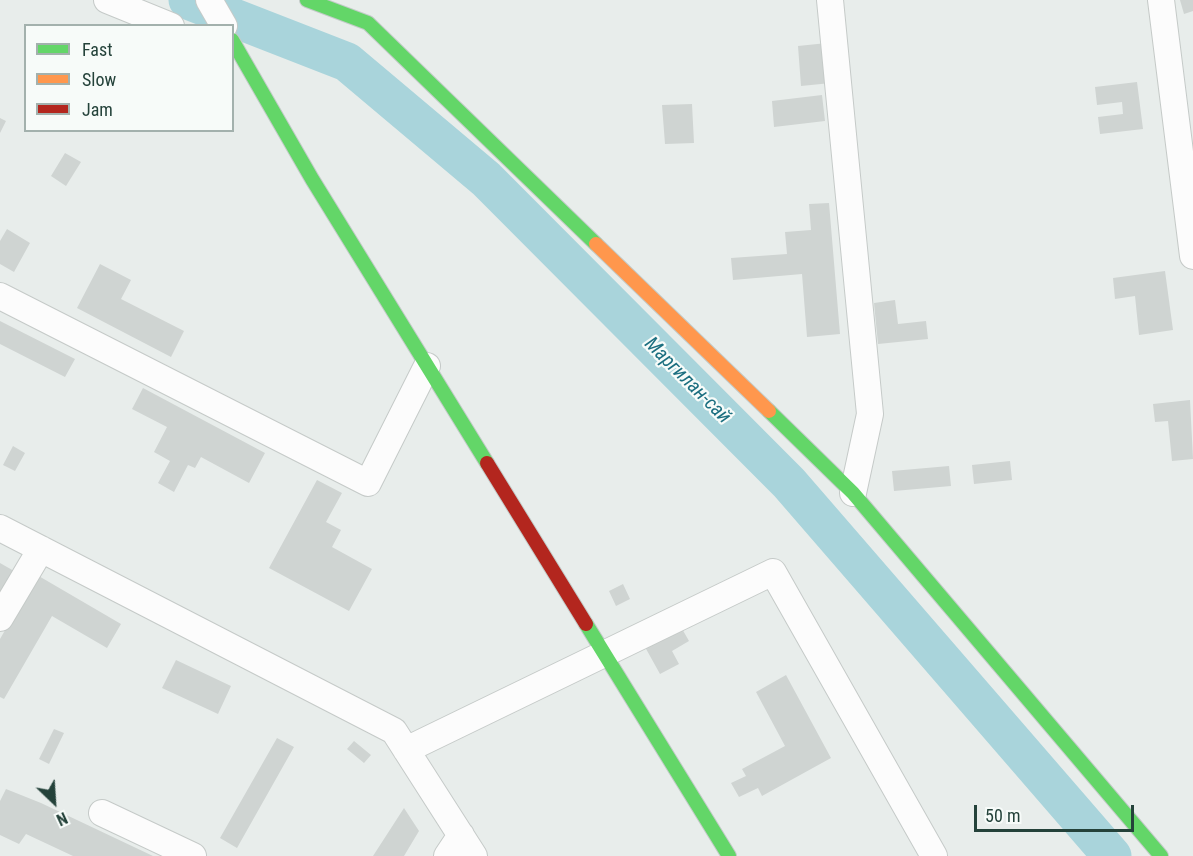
<!DOCTYPE html>
<html>
<head>
<meta charset="utf-8">
<style>
	body { margin:0 }
	#map { position:relative; width:1193px; height:856px; overflow:hidden; background:#e8edeb; font-family:"Roboto Condensed",sans-serif }
	canvas { display:block }
	.legend { position:absolute; left:24px; top:24px; width:210px; height:108px; box-sizing:border-box; background:#f7fbf9; border:2px solid #a3b1ad; margin:0; padding:8px 10px; list-style:none; font-size:18px; color:#24423a }
	.legend li { display:flex; align-items:center; gap:12px; height:30px }
	.legend b { width:30px; border:2px solid #a3b1ad }
	.north { position:absolute; left:24px; top:772px; width:60px; height:60px; -webkit-text-stroke:4px #f7fbf9; paint-order:stroke; rotate:155deg; font-size:16px; font-weight:700; line-height:24px; text-align:center; color:#24423a }
	.north::after { content:''; display:block; margin:auto; width:21px; height:27px; background:#24423a; clip-path:polygon(50% 0,100% 100%,50% 72%,0 100%) }
	.scale { position:absolute; left:974px; top:805px; width:160px; height:27px; box-sizing:border-box; border:3px solid #24423a; border-top:0; padding-left:8px; font-size:18px; line-height:21px; white-space:nowrap; color:#24423a; -webkit-text-stroke:4px #f7fbf9; paint-order:stroke }
</style>
</head>
<body>
<div id="map">
<canvas width="1193" height="856"></canvas>
<ul class="legend">
<li><b style="height:8px;background:#63d668"></b>Fast</li>
<li><b style="height:8px;background:#ff974d"></b>Slow</li>
<li><b style="height:8px;background:#b3261e"></b>Jam</li>
</ul>
<div class="north">N</div>
<div class="scale">50 m</div>
</div>
<script>
const ctx = document.querySelector('canvas').getContext('2d');
ctx.lineJoin = 'round';
const poly = rows => new Path2D(rows.map(r => 'M' + r).join(''));
function stroke(path, color, width, dash) { ctx.strokeStyle = color; ctx.lineWidth = width; ctx.lineCap = dash ? 'butt' : 'round'; ctx.setLineDash(dash || []); ctx.stroke(path); }
function fill(path, color) { ctx.fillStyle = color; ctx.fill(path, 'evenodd'); }
function write(font, color, halo, rows, align = 'center') {
  ctx.font = font + ' "Roboto Condensed",sans-serif'; ctx.lineWidth = 4.5; ctx.setLineDash([]); ctx.textBaseline = 'middle'; ctx.strokeStyle = halo; ctx.fillStyle = color; for (const [text, x, y, turn = 0] of rows) {
    ctx.save(); ctx.translate(x, y); ctx.rotate((+turn || 0) * Math.PI / 180); ctx.textAlign = isNaN(turn) ? turn : align; if (halo) ctx.strokeText(text, 0, 0); ctx.fillText(text, 0, 0); ctx.restore();
  }
}
stroke(poly([
	[188,0,347,62,486,179,789,483,1112,856]
]), '#a9d4db', 39);
fill(poly([
	[1180,0,1193,0,1193,11,1184,14],
	[827,43,831,83,801,86,798,46],
	[1137,82,1143,129,1100,134,1098,117,1123,114,1122,102,1097,105,1095,87],
	[822,95,825,121,774,127,772,101],
	[692,104,694,143,665,144,662,105],
	[0,118,6,121,0,133],
	[65,153,81,162,66,186,51,176],
	[829,203,840,334,807,337,802,274,733,280,731,258,787,254,785,232,811,230,809,204],
	[7,229,30,243,14,272,0,264,0,241],
	[100,264,131,280,121,299,184,331,171,357,77,308],
	[1165,271,1173,330,1139,335,1135,296,1115,299,1113,278],
	[895,300,898,324,926,321,928,339,878,344,874,303],
	[0,321,75,359,65,377,0,344],
	[143,388,265,453,249,483,201,457,195,468,188,465,174,492,158,483,170,461,154,452,167,427,132,409],
	[1190,400,1193,459,1172,461,1168,421,1155,422,1153,404],
	[13,446,25,453,15,471,3,465],
	[1010,461,1012,480,974,484,972,465],
	[949,466,951,486,894,491,892,471],
	[317,480,342,493,326,522,341,530,332,547,372,569,349,611,269,568],
	[0,563,14,571,0,593],
	[37,575,121,624,107,648,52,616,4,699,0,697,0,639],
	[623,584,630,599,616,606,609,591],
	[681,627,689,641,672,651,679,664,660,674,645,647],
	[176,660,231,686,218,714,162,688],
	[786,675,831,758,762,796,758,788,739,797,731,783,746,776,742,769,785,746,756,692],
	[54,729,64,733,49,764,39,759],
	[277,738,294,747,237,848,220,838],
	[354,741,371,755,364,763,347,749],
	[6,789,41,803,153,856,73,856,26,834,19,844,0,835,0,801],
	[404,808,419,831,404,856,373,856]
]), '#cfd4d2');
const street = poly([
	[107,0,171,26],
	[209,0,224,26],
	[830,0,870,414,853,493],
	[1161,0,1193,256],
	[0,296,368,483,427,366],
	[0,528,394,731,474,856],
	[0,618,41,549],
	[406,750,773,572,934,856],
	[102,813,193,856],
	[447,856,461,835]
]);
const fast = poly([
	[307,0,368,23,596,244],
	[232,40,312,179,487,463],
	[769,411,853,493,1161,856],
	[586,624,729,856]
]);
const slow = poly([
	[596,244,769,411]
]);
const jam = poly([
	[487,463,586,624]
]);
stroke(street, '#c5cac8', 28);
stroke(fast, '#c3cbc8', 16);
stroke(slow, '#c3cbc8', 16);
stroke(jam, '#c3cbc8', 16);
stroke(street, '#fcfcfc', 26);
stroke(fast, '#63d668', 14);
stroke(slow, '#ff974d', 14);
stroke(jam, '#b3261e', 14);
write('italic 20px', '#1c6f80', '#f7fbf9', [
	["Маргилан-сай",687,381,45]
]);
</script>
</body>
</html>
